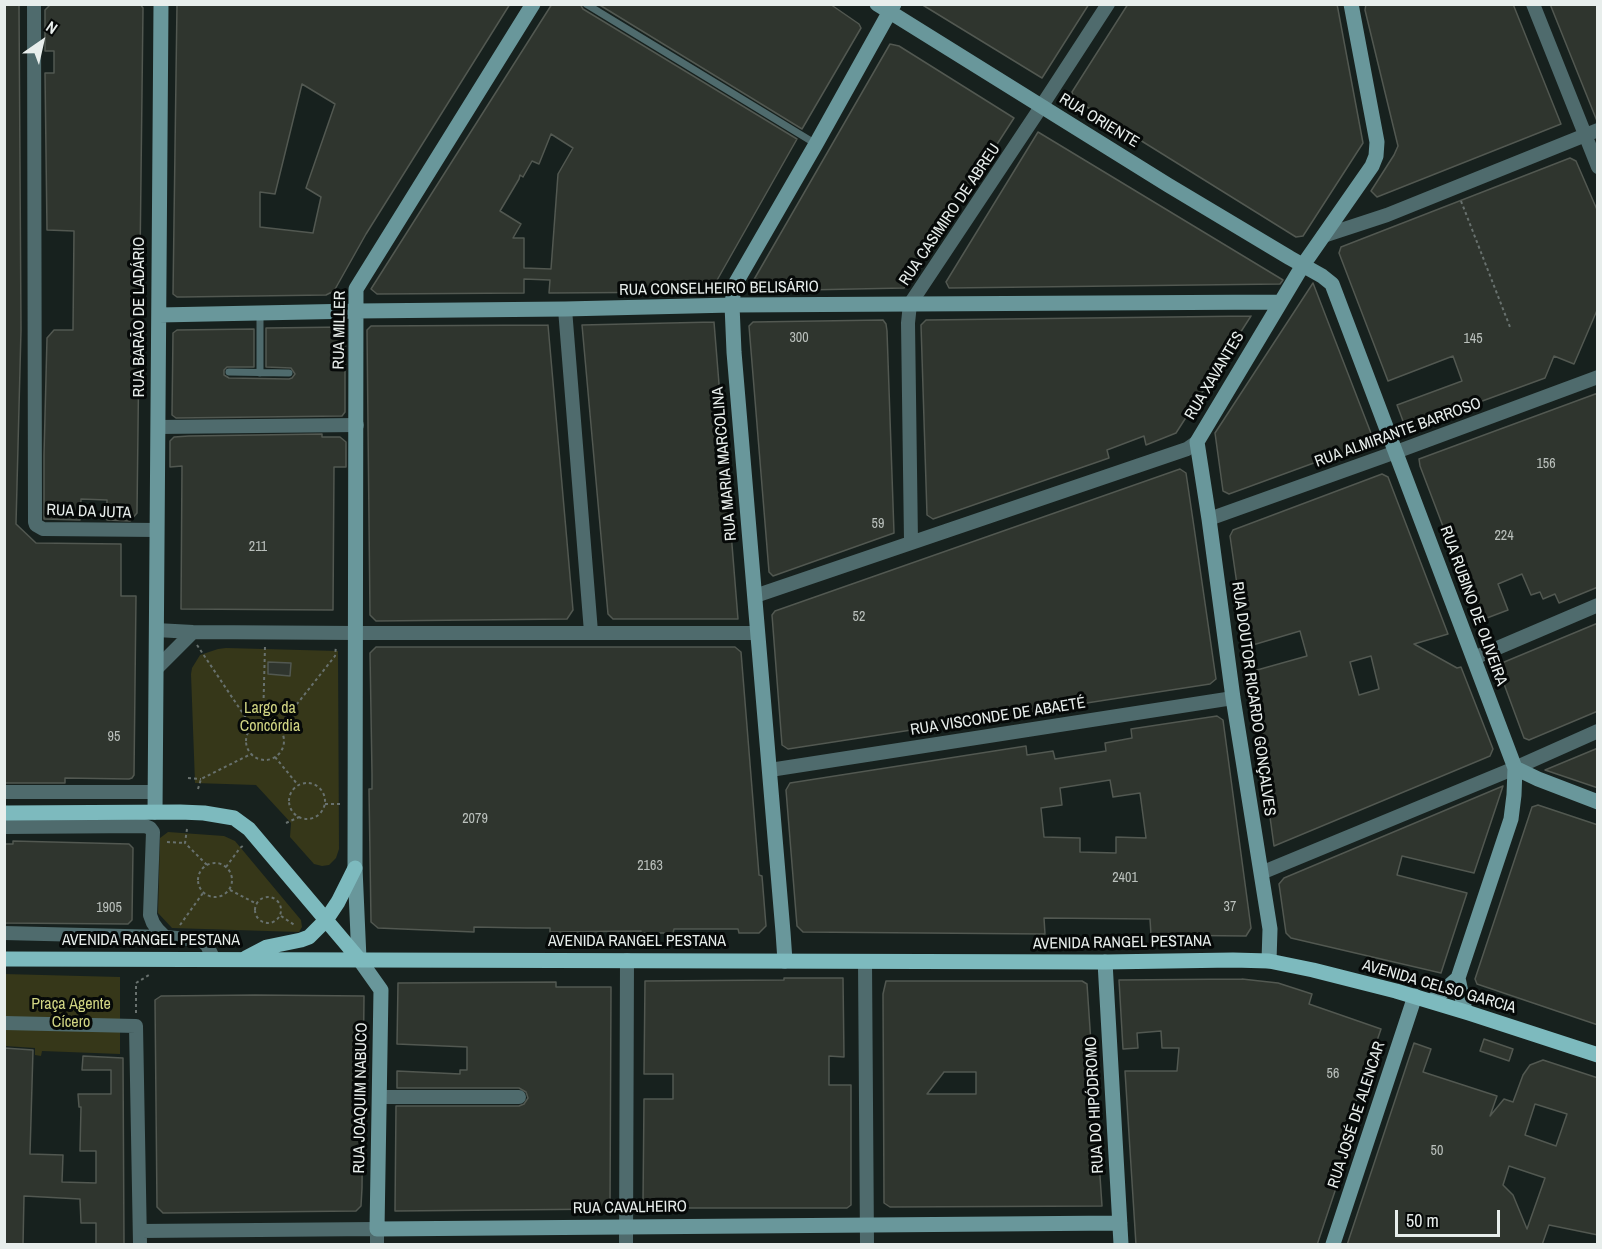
<!DOCTYPE html>
<html>
<head>
<meta charset="utf-8">
<style>
	body { margin:0 }
	#map { position:relative; width:1602px; height:1249px; overflow:hidden; background:#17211e; font-family:"Archivo Narrow",sans-serif }
	canvas { display:block }
	.frame { position:absolute; inset:0; border:6px solid #e8eeec; pointer-events:none }
	.north { position:absolute; left:12px; top:12px; width:60px; height:60px; -webkit-text-stroke:4px #060908; paint-order:stroke; rotate:34deg; font-size:16px; font-weight:700; line-height:24px; text-align:center; color:#e8eeec }
	.north::after { content:''; display:block; margin:auto; width:21px; height:27px; background:#e8eeec; clip-path:polygon(50% 0,100% 100%,50% 72%,0 100%) }
	.scale { position:absolute; left:1395px; top:1210px; width:105px; height:27px; box-sizing:border-box; border:3px solid #e8eeec; border-top:0; padding-left:8px; font-size:18px; line-height:21px; white-space:nowrap; color:#e8eeec; -webkit-text-stroke:4px #060908; paint-order:stroke }
</style>
</head>
<body>
<div id="map">
<canvas width="1602" height="1249"></canvas>
<div class="frame"></div>
<div class="north">N</div>
<div class="scale">50 m</div>
</div>
<script>
const ctx = document.querySelector('canvas').getContext('2d');
ctx.lineJoin = 'round';
function fill(path, color) { ctx.fillStyle = color; ctx.fill(path, 'evenodd'); }
const poly = rows => new Path2D(rows.map(r => 'M' + r).join(''));
function stroke(path, color, width, dash) { ctx.strokeStyle = color; ctx.lineWidth = width; ctx.lineCap = dash ? 'butt' : 'round'; ctx.setLineDash(dash || []); ctx.stroke(path); }
function write(font, color, halo, rows, align = 'center') {
  ctx.font = font + ' "Archivo Narrow",sans-serif'; ctx.lineWidth = 6; ctx.setLineDash([]); ctx.textBaseline = 'middle'; ctx.strokeStyle = halo; ctx.fillStyle = color; for (const [text, x, y, turn = 0] of rows) {
    ctx.save(); ctx.translate(x, y); ctx.rotate((+turn || 0) * Math.PI / 180); ctx.textAlign = isNaN(turn) ? turn : align; if (halo) ctx.strokeText(text, 0, 0); ctx.fillText(text, 0, 0); ctx.restore();
  }
}
fill(poly([
	[226,648,338,651,339,849,336,858,329,865,322,866,314,864,290,837,291,823,256,785,195,783,191,674,192,668,200,655,218,649],
	[168,832,224,836,235,841,301,920,302,927,299,932,172,928,158,913,160,838],
	[4,974,120,977,120,1054,42,1051,41,1056,35,1055,35,1048,5,1046]
]), '#363719');
const building = poly([
	[4,4,19,4,21,330,16,524,36,543,121,544,121,596,136,596,134,775,132,778,129,779,65,778,65,783,4,783,4,4],
	[51,4,140,4,143,8,137,513,130,521,107,520,107,500,81,499,80,520,44,519,44,455,47,338,54,330,73,330,74,231,47,230,45,73,54,73,54,51,45,51,45,10,51,4],
	[177,4,510,4,366,234,334,291,326,295,182,297,177,297,173,294,177,4],
	[302,84,335,104,306,188,321,197,313,233,260,227,260,192,275,194,302,84],
	[552,4,580,4,583,9,797,139,712,289,708,291,701,292,549,293,550,280,524,279,524,293,377,294,371,289,552,4],
	[551,134,573,148,558,174,551,269,524,268,524,238,513,238,521,224,500,211,519,179,520,175,523,177,532,161,539,164,551,134],
	[598,4,830,4,859,24,861,28,802,129,598,4],
	[921,4,1089,4,1042,78,921,4],
	[1128,4,1337,4,1363,143,1303,236,1296,237,1074,99,1072,92,1128,4],
	[1366,4,1513,4,1561,124,1377,197,1371,191,1394,155,1398,146,1365,10,1366,4],
	[1550,4,1598,4,1598,121,1597,121,1550,4],
	[890,44,899,46,1014,118,904,288,756,291,752,283,890,44],
	[1038,132,1283,280,1280,284,949,288,946,282,1038,132],
	[1570,158,1576,161,1598,212,1598,308,1574,364,1554,356,1545,378,1406,429,1397,405,1462,381,1453,356,1388,381,1339,253,1341,247,1570,158],
	[1313,283,1374,441,1229,494,1223,491,1215,433,1313,283],
	[1251,316,1176,433,1146,445,1144,436,1107,450,1109,458,933,519,927,515,921,325,926,320,1251,316],
	[883,320,886,324,887,331,894,533,773,576,769,572,749,326,753,322,883,320],
	[714,322,738,619,613,619,608,614,582,325,714,322],
	[548,325,573,610,567,619,376,621,370,615,367,330,371,326,548,325],
	[345,327,345,412,342,416,176,418,172,415,173,333,177,330,254,329,254,367,227,367,224,370,224,375,229,378,289,379,292,378,295,374,291,368,266,367,266,328,345,327],
	[1598,393,1598,587,1559,603,1555,594,1543,599,1540,592,1531,595,1522,574,1498,584,1508,610,1479,621,1420,466,1419,459,1598,393],
	[322,434,322,437,340,437,346,442,346,467,334,467,333,610,181,609,182,466,170,467,170,441,174,437,189,436,322,434],
	[1180,469,1186,473,1194,527,1216,679,1210,684,788,749,782,745,772,615,775,611,1180,469],
	[1382,474,1388,477,1448,634,1414,644,1457,668,1461,667,1493,749,1490,756,1274,846,1250,672,1307,656,1300,631,1246,647,1230,536,1233,530,1382,474],
	[1371,656,1379,689,1359,695,1350,662,1371,656],
	[1598,623,1598,711,1529,740,1524,738,1497,665,1598,623],
	[376,647,735,647,741,652,759,875,762,876,766,926,759,933,739,933,738,929,674,929,673,933,641,933,641,931,550,932,550,928,527,928,474,927,474,932,378,928,371,922,369,789,372,789,372,774,370,653,376,647],
	[268,662,291,663,290,676,268,674,268,662],
	[1217,716,1223,720,1251,928,1246,936,1151,935,1150,919,1044,918,1045,934,803,932,797,926,786,790,790,783,1026,746,1027,755,1053,751,1055,759,1106,751,1105,743,1132,738,1131,729,1217,716],
	[1110,780,1113,797,1140,793,1146,838,1116,837,1116,853,1080,852,1080,838,1044,837,1041,808,1062,805,1060,788,1110,780],
	[1598,748,1598,788,1545,770,1598,748],
	[1503,786,1474,873,1402,856,1397,875,1467,893,1441,973,1291,938,1286,933,1279,884,1284,878,1503,786],
	[1538,805,1598,825,1598,1025,1477,984,1475,979,1532,807,1538,805],
	[13,841,129,844,133,848,132,920,128,924,4,923,4,844,13,844,13,841],
	[784,978,843,978,844,1057,829,1056,829,1085,851,1085,851,1205,847,1208,648,1208,643,1203,644,1099,673,1099,673,1074,644,1074,645,981,784,980,784,978],
	[1242,979,1278,983,1312,994,1309,1004,1381,1029,1348,1125,1356,1128,1317,1245,1136,1245,1125,1071,1177,1071,1179,1048,1162,1048,1161,1031,1137,1033,1138,1048,1123,1049,1119,980,1242,979],
	[886,981,1082,981,1087,984,1102,1206,890,1207,884,1203,883,994,886,981],
	[944,1072,976,1072,976,1094,927,1094,944,1072],
	[556,982,556,987,611,987,610,1209,395,1211,396,1106,519,1106,524,1104,528,1098,526,1092,519,1088,397,1088,397,1071,460,1074,460,1070,467,1070,467,1047,397,1044,398,983,556,982],
	[255,995,364,996,362,1188,361,1206,356,1211,163,1213,157,1207,155,1000,161,996,255,995],
	[1484,1039,1513,1049,1509,1061,1480,1051,1484,1039],
	[1414,1043,1431,1049,1423,1072,1497,1096,1490,1116,1504,1099,1513,1102,1523,1075,1530,1065,1543,1060,1598,1078,1598,1235,1549,1225,1542,1245,1347,1245,1414,1043],
	[1535,1104,1567,1114,1556,1146,1525,1135,1535,1104],
	[1509,1166,1545,1178,1527,1229,1513,1195,1503,1185,1509,1166],
	[4,1048,33,1050,30,1154,63,1155,62,1182,96,1183,96,1151,80,1151,81,1107,79,1107,78,1094,111,1094,111,1070,82,1070,83,1056,123,1058,124,1245,96,1245,96,1223,81,1223,80,1199,24,1196,23,1245,4,1245,4,1048]
]);
fill(building, '#2f352e');
stroke(building, '#525851', 1.5);
stroke(poly([
	[1461,201,1510,327],
	[197,645,252,727],
	[263,722,265,646],
	'246 741a19 19 0 1 1 38 0a19 19 0 1 1-38 0Z',
	[278,728,335,656,336,646],
	[275,757,298,785],
	[188,778,201,779],
	'289 801a18 18 0 1 1 36 0a18 18 0 1 1-36 0Z',
	[198,789,201,779,251,754],
	[325,804,340,804],
	[286,823,299,817],
	[187,829,185,843,207,865],
	[167,842,185,843],
	'198 880a17 17 0 1 1 34 0a17 17 0 1 1-34 0Z',
	[226,867,240,848,244,845],
	[230,890,257,904],
	'255 910a13 13 0 1 1 26 0a13 13 0 1 1-26 0Z',
	[281,916,296,926],
	[180,925,203,893],
	[136,1013,136,983,149,975]
]), '#68716e', 2, [3, 3]);
stroke(poly([
	[586,4,816,144],
	[229,372,289,373],
	[260,373,260,312]
]), '#4f6b6d', 7);
stroke(poly([
	[34,4,35,522,36,525,43,529,157,530],
	[1533,4,1598,167],
	[1323,236,1387,215,1598,130],
	[565,309,591,632],
	[158,427,357,425],
	[1209,519,1396,452,1598,377],
	[911,542,908,323,910,304,1041,107,1108,4],
	[755,596,1187,449,1197,442],
	[156,630,193,632,356,633,758,633],
	[1474,658,1598,605],
	[156,669,193,632],
	[770,770,1233,698],
	[4,792,155,792],
	[4,827,145,826,150,828,153,832,150,915,153,923,158,930,165,937],
	[1261,873,1515,768,1598,731],
	[4,933,165,937,201,940,207,945,214,960],
	[865,962,867,1244],
	[4,1023,136,1026,140,1244],
	[379,1097,519,1097],
	[140,1231,377,1229,377,1244],
	[626,1244,627,960]
]), '#4f6b6d', 14);
stroke(poly([
	[533,4,356,289,355,868,359,959,381,990,377,1229,1120,1223],
	[877,4,1168,185,1290,258,1322,276,1332,284,1515,768,1514,795,1511,819,1458,978,1432,1001],
	[159,315,357,311,565,309,732,305,1280,302],
	[1515,768,1538,779,1598,802],
	[155,812,161,4],
	[785,961,783,932,734,352,732,305,734,286,816,144,894,4],
	[1269,961,1270,929,1233,698,1209,519,1197,442,1303,265,1372,166,1376,156,1377,142,1351,4],
	[1105,962,1121,1244],
	[1458,978,1465,1011],
	[1333,1244,1415,996]
]), '#69979b', 15);
stroke(poly([
	[4,813,180,812,204,813,234,818,249,829,359,959],
	[246,958,267,947,301,940,309,937,326,920,338,902,355,868],
	[4,959,1105,962,1233,960,1269,961,1313,970,1396,991,1469,1013,1598,1055]
]), '#7dbabe', 15);
write('14px', '#bac0bc', null, [
	["300",799,338],
	["145",1473,339],
	["156",1546,464],
	["59",878,524],
	["224",1504,536],
	["211",258,547],
	["52",859,617],
	["95",114,737],
	["2079",475,819],
	["2163",650,866],
	["2401",1125,878],
	["37",1230,907],
	["1905",109,908],
	["56",1333,1074],
	["50",1437,1151]
]);
write('16px', '#e8eeec', '#060908', [
	["RUA ORIENTE",1099,121,31],
	["RUA CASIMIRO DE ABREU",950,215,-56],
	["RUA CONSELHEIRO BELISÁRIO",719,289,-1],
	["RUA BARÃO DE LADÁRIO",140,317,-90],
	["RUA MILLER",340,330,-89],
	["RUA XAVANTES",1215,376,-59],
	["RUA ALMIRANTE BARROSO",1398,433,-20],
	["RUA MARIA MARCOLINA",725,464,-95],
	["RUA DA JUTA",89,512,2],
	["RUA RUBINO DE OLIVEIRA",1473,606,70],
	["RUA DOUTOR RICARDO GONÇALVES",1253,699,82],
	["RUA VISCONDE DE ABAETÉ",998,717,-9],
	["AVENIDA RANGEL PESTANA",151,941],
	["AVENIDA RANGEL PESTANA",637,942],
	["AVENIDA RANGEL PESTANA",1122,943,-1],
	["AVENIDA CELSO GARCIA",1439,987,16],
	["RUA JOAQUIM NABUCO",361,1098,-89],
	["RUA DO HIPÓDROMO",1095,1105,-93],
	["RUA JOSÉ DE ALENCAR",1357,1115,-72],
	["RUA CAVALHEIRO",630,1208,-1]
]);
write('16px', '#d1d583', '#060908', [
	["Largo da",270,709],
	["Concórdia",270,727],
	["Praça Agente",71,1005],
	["Cícero",71,1023]
]);
</script>
</body>
</html>
